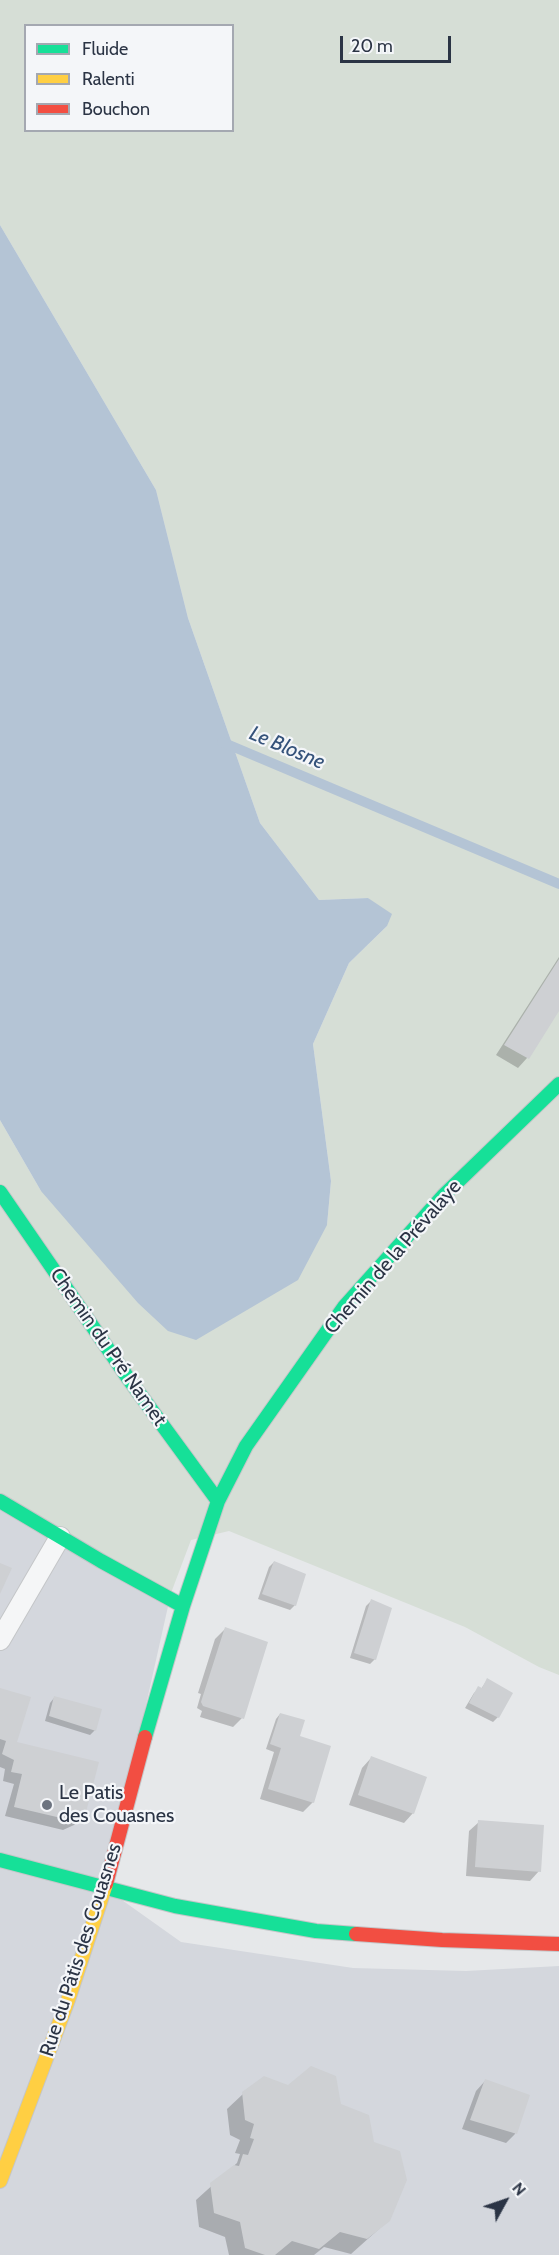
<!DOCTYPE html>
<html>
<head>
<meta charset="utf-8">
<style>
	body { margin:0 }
	#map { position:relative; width:559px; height:2255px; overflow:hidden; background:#e6e8ea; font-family:Cabin,sans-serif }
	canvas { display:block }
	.legend { position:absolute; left:24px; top:24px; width:210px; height:108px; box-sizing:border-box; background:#f4f6f9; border:2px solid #a4a8b1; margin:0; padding:8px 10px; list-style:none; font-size:18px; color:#2b3445 }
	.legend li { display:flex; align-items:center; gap:12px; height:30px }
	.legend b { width:30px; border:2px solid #a4a8b1 }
	.north { position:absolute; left:475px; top:2171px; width:60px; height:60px; -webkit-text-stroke:4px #f4f6f9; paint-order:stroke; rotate:50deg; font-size:16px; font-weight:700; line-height:24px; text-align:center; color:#2b3445 }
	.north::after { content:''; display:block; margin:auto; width:21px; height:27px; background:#2b3445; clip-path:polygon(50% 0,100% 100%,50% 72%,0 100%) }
	.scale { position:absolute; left:340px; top:36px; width:111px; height:27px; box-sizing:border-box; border:3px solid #2b3445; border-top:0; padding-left:8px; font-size:18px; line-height:21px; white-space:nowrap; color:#2b3445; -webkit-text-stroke:4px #f4f6f9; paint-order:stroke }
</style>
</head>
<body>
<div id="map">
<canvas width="559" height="2255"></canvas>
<ul class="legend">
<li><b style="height:8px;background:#16e098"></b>Fluide</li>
<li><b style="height:8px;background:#ffcf43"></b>Ralenti</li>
<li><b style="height:8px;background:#f24e42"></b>Bouchon</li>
</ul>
<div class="north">N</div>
<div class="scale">20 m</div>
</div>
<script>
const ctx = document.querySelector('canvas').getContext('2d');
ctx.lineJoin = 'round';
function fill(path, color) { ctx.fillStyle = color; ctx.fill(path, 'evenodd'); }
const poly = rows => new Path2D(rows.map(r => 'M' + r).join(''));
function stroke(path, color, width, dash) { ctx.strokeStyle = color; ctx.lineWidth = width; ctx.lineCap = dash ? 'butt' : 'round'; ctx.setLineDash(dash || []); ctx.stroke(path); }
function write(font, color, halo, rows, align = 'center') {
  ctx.font = font + ' Cabin,sans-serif'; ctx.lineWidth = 4.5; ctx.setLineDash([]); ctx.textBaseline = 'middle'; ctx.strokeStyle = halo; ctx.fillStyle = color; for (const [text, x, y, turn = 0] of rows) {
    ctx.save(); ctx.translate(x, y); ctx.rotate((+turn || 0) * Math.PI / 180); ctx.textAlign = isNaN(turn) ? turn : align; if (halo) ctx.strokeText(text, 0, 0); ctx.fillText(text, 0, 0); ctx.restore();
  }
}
fill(poly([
	[0,1506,171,1593,105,1888,181,1942,353,1968,466,1971,559,1966,559,2255,0,2255]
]), '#d4d7dd');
fill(poly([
	[0,0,559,0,559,1675,539,1667,465,1627,229,1531,191,1540,171,1593,0,1506,0,1120,41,1191,327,1225,331,1181,313,1044,349,963,387,926,368,898,319,900,260,823,188,618,156,490,0,225],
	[26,26,232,26,232,130,26,130]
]), '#d6ded6');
fill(poly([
	[0,225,156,490,188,618,260,823,319,900,368,898,392,914,387,926,349,963,313,1044,331,1181,327,1225,298,1280,196,1340,168,1331,138,1303,41,1191,0,1120]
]), '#b4c4d5');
fill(poly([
	[559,957,559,1008,527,1058,518,1068,496,1055],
	[274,1562,295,1605,290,1610,258,1599,269,1567],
	[371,1601,375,1659,370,1664,350,1658,366,1606],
	[225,1629,242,1718,233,1727,200,1717,202,1711,197,1708,201,1694,198,1693,215,1639],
	[487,1680,498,1717,493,1722,465,1708,474,1693,479,1688,481,1689],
	[0,1689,15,1743,84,1815,74,1825,63,1830,5,1816,14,1784,3,1781,5,1769,0,1767],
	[54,1698,95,1730,90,1735,45,1721,50,1703],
	[280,1714,299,1735,313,1802,303,1812,260,1799,274,1752,266,1749,276,1719],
	[371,1758,413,1813,404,1823,349,1805,362,1768],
	[479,1822,539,1871,530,1881,466,1876,469,1831],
	[485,2081,528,2096,515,2134,506,2143,462,2129,476,2091],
	[243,2094,340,2106,389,2220,351,2254,324,2247,314,2255,229,2255,225,2237,199,2227,196,2200,237,2163,240,2154,235,2153,240,2140,230,2135,227,2109]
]), '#0003');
stroke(poly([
	[222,742,559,884]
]), '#b4c4d5', 10);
fill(poly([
	[559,959,559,1011,529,1059,504,1045],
	[274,1561,306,1574,296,1606,262,1594],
	[0,1563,12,1568,0,1594],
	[371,1599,392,1608,376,1660,354,1653],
	[225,1627,268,1642,244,1719,203,1706,201,1702],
	[487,1678,513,1693,499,1718,469,1703,478,1686,482,1688],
	[0,1688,31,1697,17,1742,99,1762,85,1816,74,1821,14,1807,22,1774,11,1772,14,1760,2,1754,6,1741,0,1739],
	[54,1696,102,1709,96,1731,49,1716],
	[280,1713,305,1720,300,1736,331,1746,314,1803,268,1789,281,1748,270,1744],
	[371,1756,427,1777,414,1814,358,1795],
	[478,1820,544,1825,541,1872,475,1867],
	[311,2066,336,2076,341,2104,369,2115,374,2142,400,2151,407,2180,390,2221,367,2239,340,2232,319,2249,292,2241,275,2255,265,2255,245,2248,240,2222,214,2213,210,2183,234,2165,239,2166,243,2154,248,2155,254,2139,250,2138,254,2124,245,2120,242,2092,264,2076,288,2085],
	[485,2079,530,2095,517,2134,470,2120]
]), '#ced0d3');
const lane = poly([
	[0,1640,60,1537]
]);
const fast = poly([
	[0,1192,128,1378,218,1501],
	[0,1501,101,1561,183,1606],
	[145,1737,183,1606,218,1501,246,1446,344,1307,444,1195,559,1084],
	[0,1860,175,1906,316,1931,356,1934]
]);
const slow = poly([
	[0,2181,68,2000,106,1884]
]);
const jam = poly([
	[106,1884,145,1737],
	[356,1934,442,1940,559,1944]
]);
stroke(lane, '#c4c6c8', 22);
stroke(fast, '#c4c6c8', 16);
stroke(slow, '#c4c6c8', 16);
stroke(jam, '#c4c6c8', 16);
stroke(lane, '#f5f6f7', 20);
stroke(fast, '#16e098', 14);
stroke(slow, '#ffcf43', 14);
stroke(jam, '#f24e42', 14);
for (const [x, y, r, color] of [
	[47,1805,6,"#6c737f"]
]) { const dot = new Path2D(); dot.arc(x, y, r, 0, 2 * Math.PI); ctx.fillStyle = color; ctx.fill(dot); stroke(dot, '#f4f6f9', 2); }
write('20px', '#2b3445', '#f4f6f9', [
	["Chemin de la Prévalaye",393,1257,-49],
	["Chemin du Pré Namet",108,1347,55],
	["Rue du Pâtis des Couasnes",81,1950,-72]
]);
write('20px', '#2b3445', '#f4f6f9', [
	["Le Patis",59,1793],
	["des Couasnes",59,1816]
], 'left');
write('italic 21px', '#34527a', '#f4f6f9', [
	["Le Blosne",287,748,23]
]);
</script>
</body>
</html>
